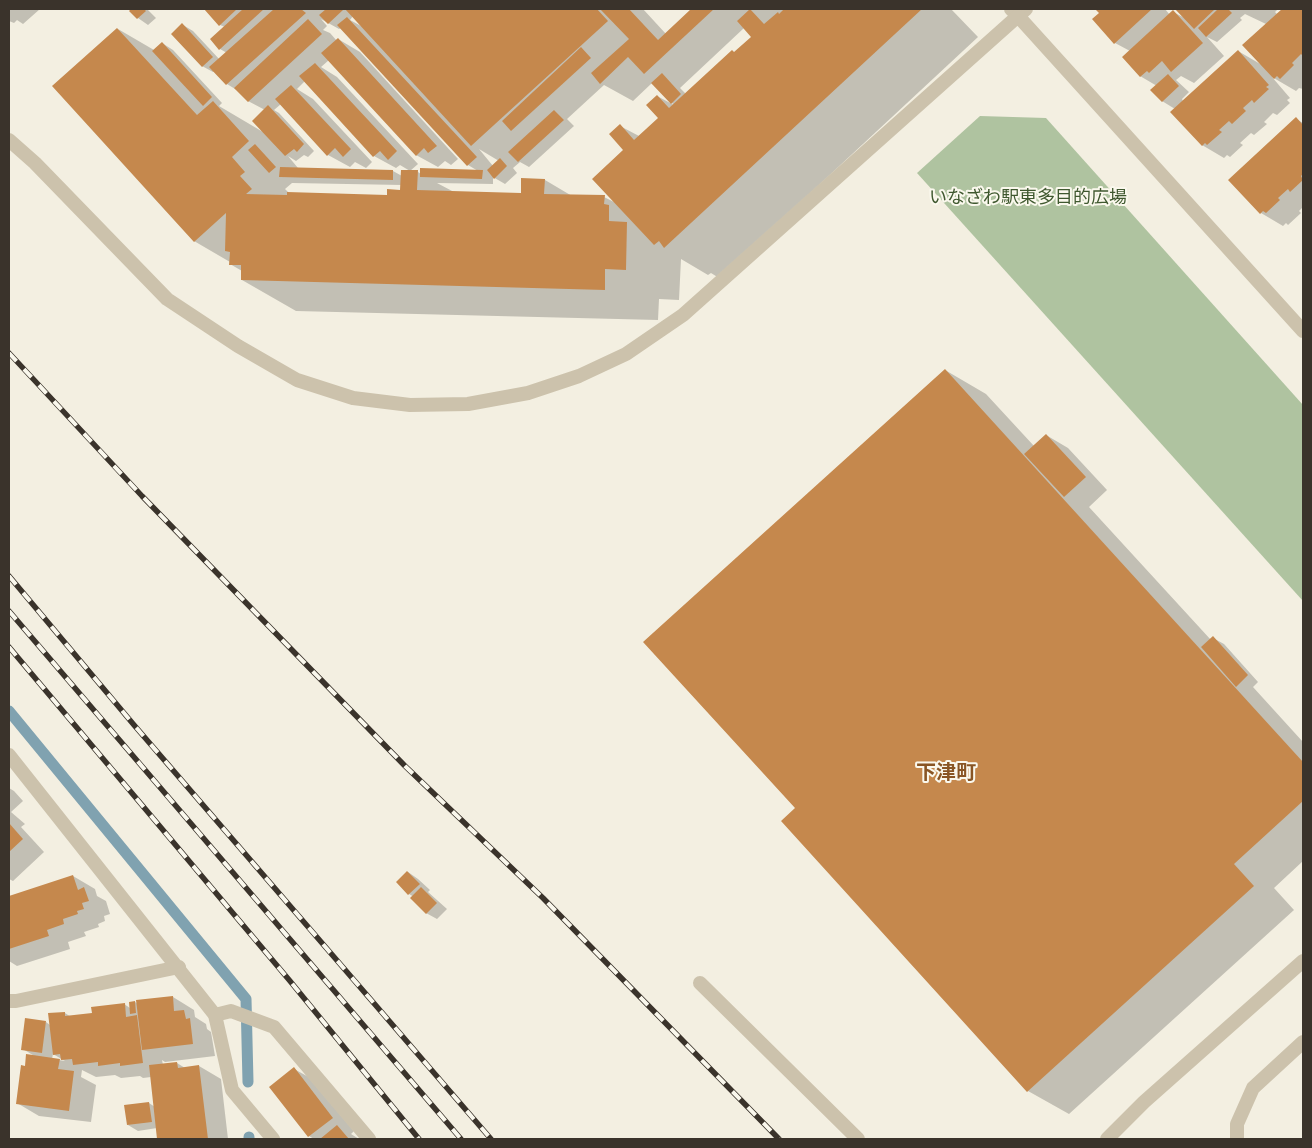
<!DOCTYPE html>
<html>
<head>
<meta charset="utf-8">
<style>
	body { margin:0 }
	#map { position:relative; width:1312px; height:1148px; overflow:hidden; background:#f3efe1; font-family:"Public Sans",sans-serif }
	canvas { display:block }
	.frame { position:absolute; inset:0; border:10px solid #3a332b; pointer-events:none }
</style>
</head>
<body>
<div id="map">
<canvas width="1312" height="1148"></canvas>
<div class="frame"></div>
</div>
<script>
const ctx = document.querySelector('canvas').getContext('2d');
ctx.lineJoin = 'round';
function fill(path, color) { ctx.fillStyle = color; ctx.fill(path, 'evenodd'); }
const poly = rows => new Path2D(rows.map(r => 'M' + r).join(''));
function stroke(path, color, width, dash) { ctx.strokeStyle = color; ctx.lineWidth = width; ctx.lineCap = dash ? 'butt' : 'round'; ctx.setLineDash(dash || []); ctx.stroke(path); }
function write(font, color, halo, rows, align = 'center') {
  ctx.font = font + ' "Public Sans","Noto Sans JP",sans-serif'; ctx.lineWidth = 4; ctx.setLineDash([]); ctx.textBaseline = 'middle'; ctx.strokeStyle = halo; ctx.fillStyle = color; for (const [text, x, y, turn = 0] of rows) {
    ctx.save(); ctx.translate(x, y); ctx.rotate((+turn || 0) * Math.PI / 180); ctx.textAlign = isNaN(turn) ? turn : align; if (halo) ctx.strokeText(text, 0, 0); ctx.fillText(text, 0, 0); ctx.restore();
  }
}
fill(poly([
	[980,116,1046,118,1303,405,1303,601,917,173]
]), '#afc3a0');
fill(poly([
	[9,9,40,9,23,24,17,20,14,23,9,21],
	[133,9,147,9,156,18,148,25,138,18,131,11],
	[205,9,643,9,666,34,693,9,951,9,978,37,719,278,711,273,708,275,681,259,679,300,659,299,658,320,296,311,242,280,242,271,230,264,230,262,194,241,118,29,154,50,162,43,173,50,222,103,219,106,263,132,265,110,248,101,240,92,227,84,215,71,213,72,202,66,183,25,193,31,220,60,227,53,220,49,211,39,225,27,220,25],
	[353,16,363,27,350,20],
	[321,19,339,29,341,28,468,165,478,171,421,174,418,172,402,176,393,171,298,168,288,156,296,161,304,155,308,157,314,151,279,113,274,110,281,104,328,155,350,167,355,162,366,168,372,162,313,99,297,89,305,81,374,156,396,168,400,165,410,171,418,164,337,77,321,67,329,60,416,155,438,167,445,161,451,165,458,159,360,52,338,39,337,41,330,33,323,30,327,26],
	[744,28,753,38,686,94,680,88],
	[652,83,674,105,657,96,660,118,639,136,620,126,625,150,616,203,604,197,572,196,545,180,522,194,454,192,437,183,493,184,493,177,505,184,517,173,513,168,520,162,529,167,574,126,567,119,604,85,633,101],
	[479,149,499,161,493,166],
	[292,183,402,185,401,191,388,196,289,193,285,189],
	[1097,9,1165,9,1170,15,1173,12,1185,18,1177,9,1278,9,1275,12,1277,14,1284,9,1303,9,1303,89,1299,88,1296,91,1272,77,1290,98,1287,100,1290,103,1277,115,1273,113,1264,122,1267,124,1254,135,1251,133,1240,143,1243,145,1230,157,1227,155,1224,158,1202,145,1175,109,1162,101,1157,86,1140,76,1130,51,1115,43,1101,13],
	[1245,14,1266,24,1262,65,1238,51,1183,101,1182,99,1189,92,1176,80,1181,76,1194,83,1224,56,1207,37,1217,42,1242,20,1240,18],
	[1296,119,1303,123,1303,207,1299,211,1301,213,1288,225,1286,223,1283,226,1261,213],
	[945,370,986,394,1034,446,1046,435,1068,448,1107,490,1089,507,1211,640,1213,638,1224,644,1258,682,1253,687,1303,742,1303,861,1274,888,1294,910,1069,1114,1028,1091,797,809],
	[9,788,14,791,23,801,11,812,25,824,21,827,44,852,13,881,9,879],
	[408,872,418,879,430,890,428,892,447,909,437,919,426,913,414,897,409,894],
	[73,876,95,889,97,896,106,901,110,914,104,916,105,921,98,924,99,927,84,932,86,936,68,942,70,949,17,966,9,961,9,897],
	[173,997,194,1010,195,1017,206,1024,207,1029,211,1032,215,1056,165,1062,162,1060,163,1065,177,1063,185,1068,199,1066,221,1079,228,1139,159,1139,157,1128,138,1131,128,1125,149,1103,155,1107,151,1077,143,1078,140,1076,121,1078,115,1075,96,1077,82,1070,81,1077,96,1085,91,1122,39,1116,17,1103,26,1067,36,1057,23,1049,46,1022,50,1025,65,1013,71,1017,93,1014,124,1004,130,1008,135,1002,138,1004],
	[53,1054,65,1061,52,1059],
	[294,1069,316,1081,354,1131,351,1134,359,1139,314,1139,309,1136,271,1087]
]), '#0003');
stroke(poly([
	[9,711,246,999,248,1082],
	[249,1137,249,1139]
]), '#80a2b0', 11);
fill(poly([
	[131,9,144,9,146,11,137,19,129,11],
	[204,9,237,9,219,26],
	[243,9,264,9,219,50,210,39],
	[274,9,301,9,306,13,226,85,209,67],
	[326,9,342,9,343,10,328,24,319,15],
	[345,9,597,9,608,21,471,146],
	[600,9,629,9,658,40,691,9,714,9,644,74,628,57,600,84,591,73,629,39],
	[750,9,764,24,778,12,779,14,784,9,922,9,664,248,659,241,654,245,592,179,623,150,609,134,620,124,634,140,658,118,646,105,657,95,669,108,732,50,734,52,751,37,737,21],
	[1095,9,1152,9,1114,44,1092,19,1099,13],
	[1175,9,1215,9,1194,29],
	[1218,9,1228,9,1232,13,1206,37,1198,28],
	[1282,9,1303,9,1303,56,1301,54,1292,63,1294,65,1280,79,1277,76,1274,79,1242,45],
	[1173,10,1203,43,1171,72,1162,61,1149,73,1147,71,1140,77,1122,57],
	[347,17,477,157,467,166,337,25],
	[308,19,322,34,248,102,234,88],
	[182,23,213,57,202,67,171,34],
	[117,28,197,115,213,101,249,141,232,157,245,172,240,176,252,189,246,194,287,195,287,192,387,195,387,189,400,190,401,170,418,170,417,190,521,193,521,178,545,179,544,194,605,195,604,204,609,205,609,221,627,222,626,270,605,269,605,290,241,280,241,265,229,265,230,252,225,251,226,213,194,242,52,86],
	[338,38,437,146,428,153,424,148,416,156,321,53],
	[162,42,212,97,203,106,152,51],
	[581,47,591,58,511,131,502,121],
	[1238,50,1269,85,1266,87,1269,89,1254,103,1252,100,1243,108,1246,111,1232,124,1229,121,1219,130,1222,132,1207,145,1205,143,1202,146,1170,112],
	[315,63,397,151,388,160,380,151,373,157,299,76],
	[662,73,681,94,671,104,651,83],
	[1168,74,1179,86,1162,102,1150,90],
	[291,85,351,149,343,157,335,148,327,156,275,99],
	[268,105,304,144,297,152,294,149,285,156,252,121],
	[554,110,564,120,518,162,508,152],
	[1296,117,1303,125,1303,174,1301,176,1303,180,1290,192,1288,189,1278,198,1280,200,1266,213,1263,211,1260,214,1228,180],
	[255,144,276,167,269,173,248,150],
	[500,158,507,166,494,179,487,170],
	[280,167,393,170,393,180,279,177],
	[420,168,483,170,482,179,420,177],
	[945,369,1303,762,1303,801,1234,864,1254,886,1027,1092,781,821,795,808,643,642],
	[1046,434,1086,477,1064,497,1024,454],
	[1213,636,1248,675,1236,687,1201,647],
	[9,823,23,839,9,852],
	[407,871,420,884,408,895,396,882],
	[73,875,78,890,84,887,89,901,82,903,84,909,77,911,78,914,63,919,64,924,47,930,49,936,9,949,9,896],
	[421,887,437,903,426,914,410,898],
	[173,996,174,1011,184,1010,186,1019,190,1018,193,1044,142,1050,136,1000],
	[135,1001,136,1013,130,1014,129,1002],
	[125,1003,126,1017,137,1015,143,1063,120,1066,120,1063,98,1066,98,1062,73,1065,72,1059,61,1060,60,1054,53,1055,48,1013,65,1012,65,1016,92,1013,91,1007],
	[25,1018,46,1021,42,1053,21,1050],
	[26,1054,60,1059,58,1069,74,1071,69,1111,16,1104,21,1065,25,1066],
	[177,1062,178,1068,199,1065,208,1139,157,1139,149,1065],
	[294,1067,333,1118,308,1137,269,1087],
	[149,1102,152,1122,127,1125,124,1105],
	[337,1125,349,1139,320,1139]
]), '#c5884d');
stroke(poly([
	[700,983,858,1139],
	[215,1015,231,1011,274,1027,369,1139]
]), '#ccc2ac', 14);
stroke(poly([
	[1011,9,1018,16,1026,9],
	[9,755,215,1015,232,1090,273,1139],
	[9,1001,16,1001,179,967]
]), '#ccc2ac', 14);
stroke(poly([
	[9,140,35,163,167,299,238,346,297,380,353,398,410,405,468,404,528,393,579,376,626,354,683,315,1018,16,1303,331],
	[1107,1139,1144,1102,1303,961],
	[1237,1139,1237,1124,1253,1088,1303,1042]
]), '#ccc2ac', 14);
const rail = poly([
	[9,353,142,496,405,766,543,898,779,1139],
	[9,576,134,725,491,1139],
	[9,611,461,1139],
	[9,647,290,981,419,1139]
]);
stroke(rail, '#3a332b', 5.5);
stroke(rail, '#faf8ed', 4, [11]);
write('18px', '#3f582f', '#faf8ed', [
	["いなざわ駅東多目的広場",1028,197]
]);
write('bold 20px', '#895524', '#faf8ed', [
	["下津町",946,773]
]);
</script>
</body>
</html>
